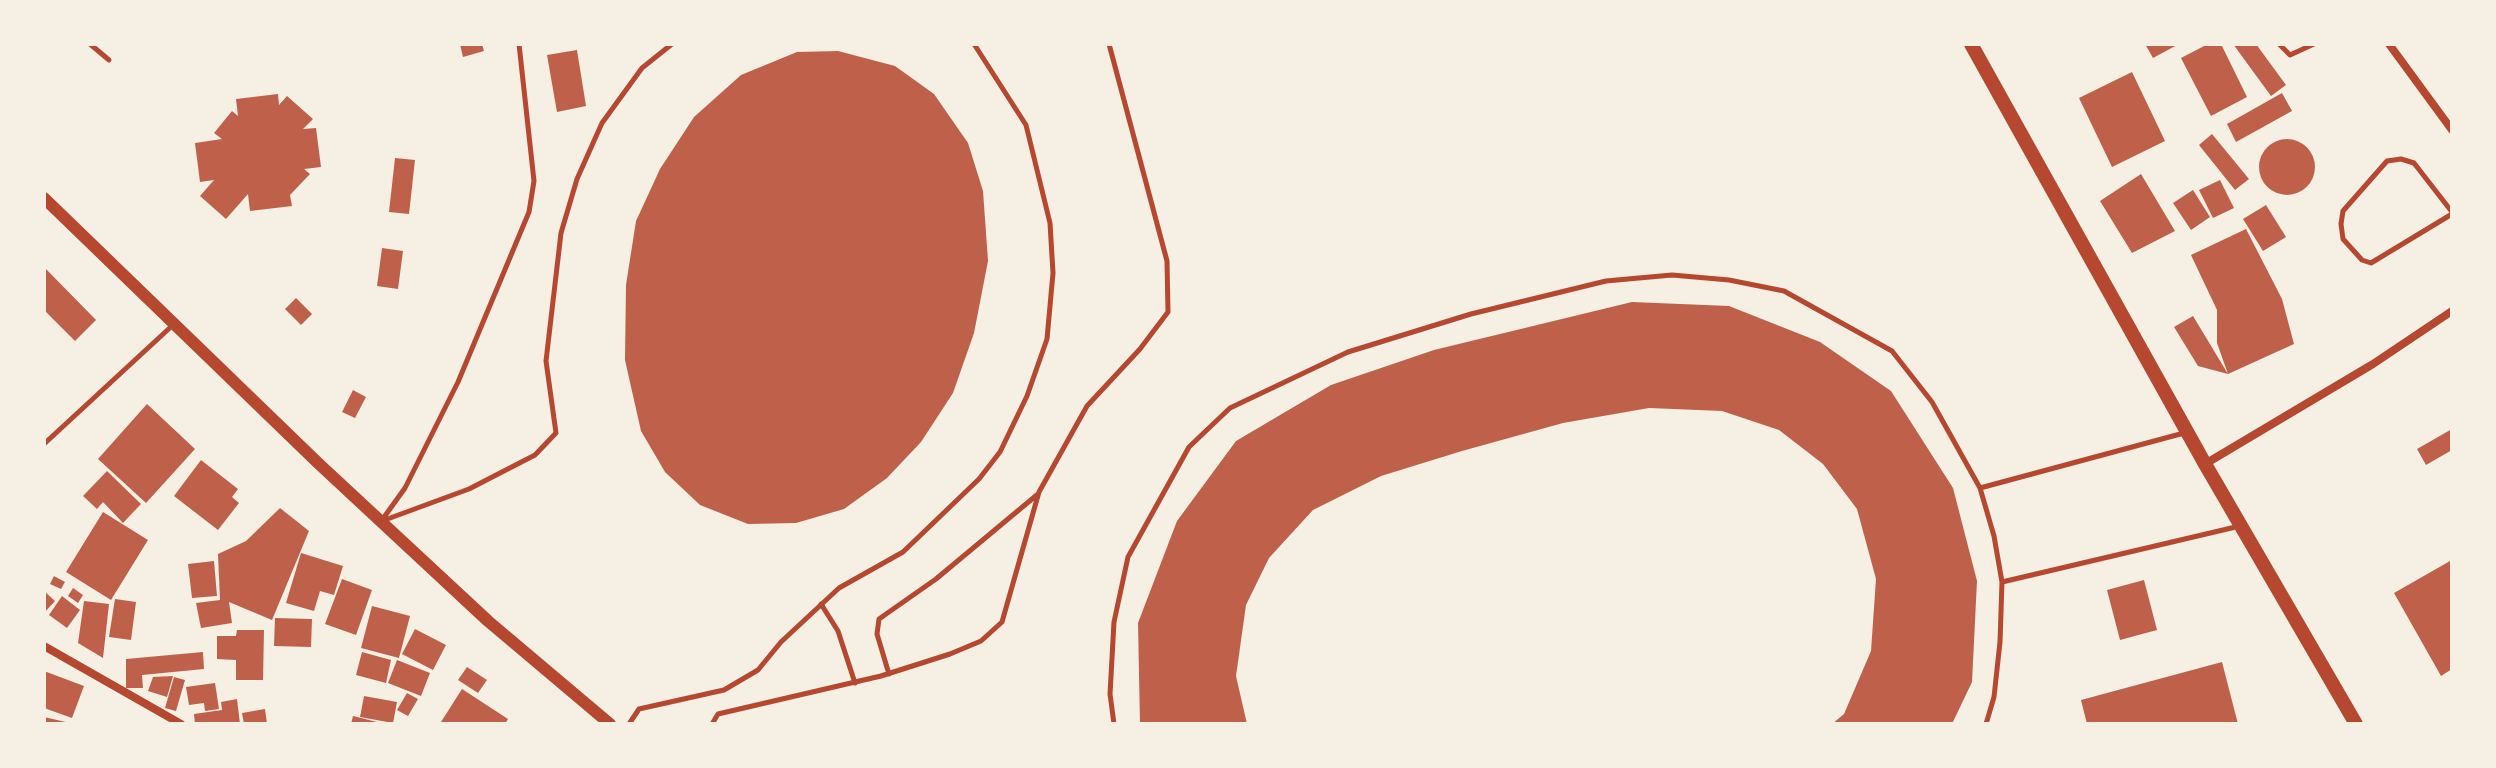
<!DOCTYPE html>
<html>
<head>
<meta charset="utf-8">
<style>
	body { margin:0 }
	#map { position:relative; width:2496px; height:768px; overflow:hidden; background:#f6efe4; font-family:"PT Sans Narrow",sans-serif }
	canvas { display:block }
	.frame { position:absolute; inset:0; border:46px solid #f6efe4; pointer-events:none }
</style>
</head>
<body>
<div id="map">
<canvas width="2496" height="768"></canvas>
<div class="frame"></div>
</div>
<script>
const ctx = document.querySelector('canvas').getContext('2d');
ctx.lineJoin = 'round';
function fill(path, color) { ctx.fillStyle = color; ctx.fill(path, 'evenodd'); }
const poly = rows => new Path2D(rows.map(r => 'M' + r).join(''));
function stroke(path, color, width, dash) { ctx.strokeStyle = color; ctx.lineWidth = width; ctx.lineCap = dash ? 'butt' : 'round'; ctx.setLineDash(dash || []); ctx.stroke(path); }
fill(poly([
	[460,44,482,44,484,51,463,57],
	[2145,44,2179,44,2153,58],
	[2208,44,2221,44,2247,97,2211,116,2181,58],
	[2233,44,2256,44,2286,85,2271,96],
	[577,50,586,106,557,112,547,55],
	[838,51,895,66,934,94,968,143,983,191,988,261,974,333,953,393,921,442,887,478,844,509,796,523,748,524,700,505,665,472,641,431,625,360,626,285,636,221,660,169,694,117,741,75,797,52],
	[2132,72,2165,141,2112,167,2079,98],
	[2282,93,2292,111,2236,142,2227,124],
	[278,94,279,105,287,96,313,119,303,129,316,128,321,167,304,169,310,174,290,195,292,206,250,211,248,194,226,219,200,196,214,180,200,182,195,143,222,139,214,133,232,111,238,116,236,99],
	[2212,134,2249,179,2235,190,2199,145],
	'2259 167a28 28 0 1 1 56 0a28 28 0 1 1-56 0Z',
	[395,158,415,160,409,214,389,212],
	[2141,174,2175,231,2132,253,2100,201],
	[2220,180,2234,208,2213,218,2199,190],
	[2193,190,2210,217,2191,230,2173,203],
	[2266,205,2286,237,2263,251,2243,219],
	[2246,229,2282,299,2294,344,2228,374,2217,343,2217,310,2191,255],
	[382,248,403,251,398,289,377,286],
	[44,267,96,320,75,341,44,310],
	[296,298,312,314,301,325,285,309],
	[1632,302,1729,306,1820,342,1891,391,1953,488,1977,581,1972,682,1952,724,1832,724,1844,714,1871,651,1876,579,1857,509,1823,464,1779,430,1722,411,1649,408,1563,423,1462,451,1381,476,1313,510,1269,558,1246,605,1236,676,1247,724,1140,724,1138,623,1177,521,1236,441,1331,385,1434,350],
	[2193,316,2228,374,2198,366,2174,327],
	[353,390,366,397,355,418,342,412],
	[147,404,195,449,146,503,98,459],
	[2452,429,2452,450,2426,465,2417,449],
	[201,460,238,489,232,497,239,503,218,530,174,496],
	[107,471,141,504,123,523,103,502,97,509,83,496],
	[280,508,309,531,272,620,229,602,232,623,201,628,196,603,220,600,218,554,246,541],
	[103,512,148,540,111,600,66,572],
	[301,553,343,566,334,595,320,591,314,611,286,603],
	[214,561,217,596,192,598,188,564],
	[2450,561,2452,669,2441,676,2394,593],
	[54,576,65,582,61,589,50,584],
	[342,579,372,590,356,635,325,624],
	[2144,580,2157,630,2120,640,2107,590],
	[73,588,83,595,78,603,68,596],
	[44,591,55,601,44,613],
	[62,596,80,610,67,628,49,615],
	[115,599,136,602,131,640,109,637],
	[84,601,109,604,103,658,78,643],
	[372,606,410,616,399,658,361,648],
	[275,618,312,619,311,647,274,646],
	[415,629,446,645,433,670,402,654],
	[237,630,264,630,263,680,236,680,236,660,217,659,217,636,236,636],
	[203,652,204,669,142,675,143,688,126,688,126,659],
	[362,652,391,660,386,683,356,675],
	[397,660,430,673,421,696,388,683],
	[2222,662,2238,724,2087,724,2081,700],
	[467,667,487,680,478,693,458,680],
	[44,671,84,686,72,718,44,708],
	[173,676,167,697,148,691,153,677],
	[174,677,185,680,176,711,165,708],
	[215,683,219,709,205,711,204,703,189,705,186,687],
	[462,689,508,719,505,724,441,722],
	[407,693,418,699,408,716,397,710],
	[364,696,397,702,393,723,360,717],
	[237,699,240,724,195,724,194,714,222,710,221,702],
	[265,709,267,724,244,724,242,713],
	[353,716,381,723,381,724,351,724],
	[44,717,70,723,70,724,44,724]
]), '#bf614a');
stroke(poly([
	[90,44,109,60],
	[2279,44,2290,55,2314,44],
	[2452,212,2414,163,2401,159,2387,161,2343,211,2341,224,2343,239,2362,260,2371,263,2452,214],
	[44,444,174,324],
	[1980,488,2184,433],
	[382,520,405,488,458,382,529,212,534,181,519,44],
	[382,521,469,489,535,455,556,433,546,361,561,233,577,179,602,123,642,68,672,44],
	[2002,582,2240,526],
	[821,604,838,631,855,683],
	[889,674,877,634,879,619,936,579,1038,494],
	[629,724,639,709,724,690,758,670,781,642,839,588,903,552,979,479,1000,452,1027,396,1047,339,1053,273,1050,223,1026,125,974,44],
	[712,724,718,714,881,676,950,654,981,641,1002,622,1039,492,1087,406,1140,349,1168,312,1167,261,1109,44],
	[1114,724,1110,694,1114,622,1128,557,1189,447,1230,408,1348,352,1471,314,1606,281,1672,275,1729,280,1784,291,1892,351,1932,402,1980,488,1994,536,2002,582,2000,642,1994,697,1986,724]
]), '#b5482f', 5);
stroke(poly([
	[2389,44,2452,130],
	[2205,464,2373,364,2452,311],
	[44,646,181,724]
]), '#b5482f', 8);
stroke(poly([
	[44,198,318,463,488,621,610,724]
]), '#b5482f', 12);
stroke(poly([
	[1971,44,2205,464,2356,724]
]), '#b5482f', 14);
</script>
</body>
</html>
